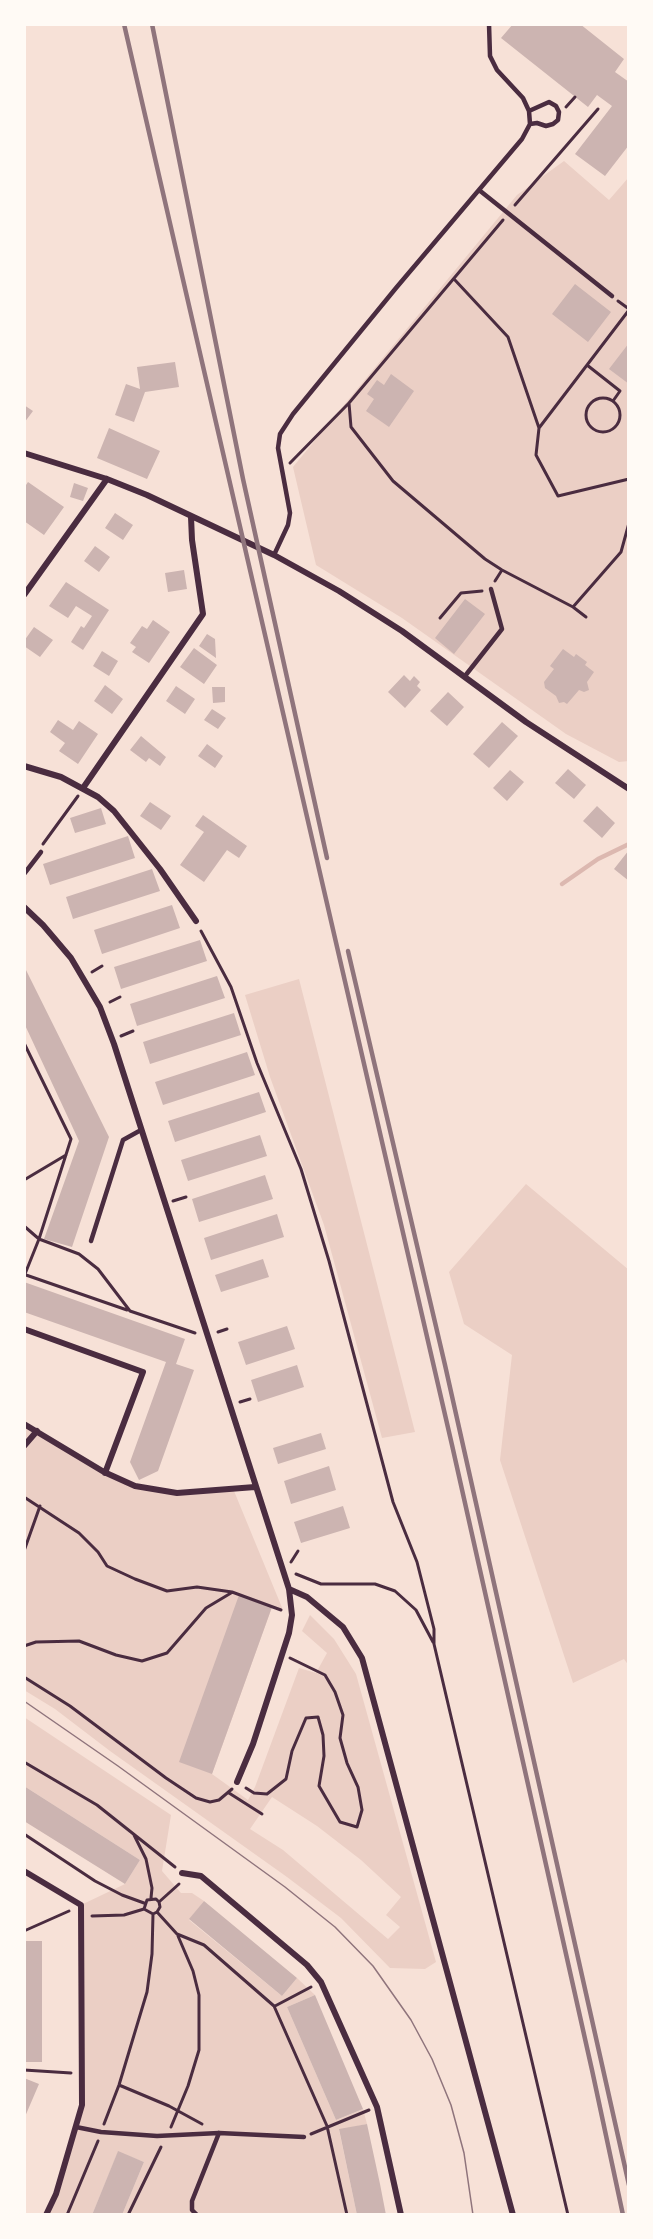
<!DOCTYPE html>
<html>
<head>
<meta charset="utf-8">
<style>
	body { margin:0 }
	#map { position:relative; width:653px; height:2239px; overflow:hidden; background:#f7e1d7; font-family:Arial,sans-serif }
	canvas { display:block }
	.frame { position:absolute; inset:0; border:26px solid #fffaf5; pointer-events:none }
</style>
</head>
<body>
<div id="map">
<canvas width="653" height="2239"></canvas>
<div class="frame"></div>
</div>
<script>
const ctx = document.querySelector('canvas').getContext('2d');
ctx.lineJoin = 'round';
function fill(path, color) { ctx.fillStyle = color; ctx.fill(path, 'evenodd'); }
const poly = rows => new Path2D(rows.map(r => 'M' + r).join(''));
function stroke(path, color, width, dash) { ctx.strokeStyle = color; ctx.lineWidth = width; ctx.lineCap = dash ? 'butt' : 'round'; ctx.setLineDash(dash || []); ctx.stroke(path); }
fill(poly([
	[564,161,609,200,629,177,629,761,619,762,566,734,402,618,316,565,293,467,517,195],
	[299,979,415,1432,382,1438,324,1225,270,1077,245,995],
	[526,1184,629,1270,629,1666,624,1659,573,1683,500,1460,512,1355,464,1324,449,1272],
	[24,1425,135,1487,177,1495,234,1491,283,1610,272,1607,212,1774,248,1800,255,1787,299,1668,316,1673,327,1653,302,1631,310,1615,334,1639,356,1674,436,1962,425,1969,390,1968,341,1918,287,1877,110,1751,55,1709,24,1690],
	[272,1797,317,1826,361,1860,401,1897,386,1915,400,1927,388,1939,283,1850,250,1829],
	[24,1717,171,1815,162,1871,181,1893,192,1893,204,1901,189,1920,282,1996,297,1978,315,1995,287,2007,336,2120,363,2109,367,2124,339,2130,357,2215,122,2215,144,2162,118,2152,92,2215,46,2215,56,2194,82,2104,81,1905,125,1884,140,1860,24,1786]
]), '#ebcfc5');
stroke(poly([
	[562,884,598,859,629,844]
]), '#dcb8b0', 4.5);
fill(poly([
	[513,24,580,24,624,59,615,72,629,82,629,145,605,176,575,154,612,106,597,95,588,107,501,38],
	[575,284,611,312,588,342,552,314],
	[629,343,629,384,609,369],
	[175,362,179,387,145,392,134,422,115,415,126,384,140,389,137,367],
	[391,374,414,391,389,427,366,411,374,399,367,394,377,380,384,385],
	[24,405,33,411,24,423],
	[109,428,160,451,147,479,97,458],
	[28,482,64,507,44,535,24,521,24,488],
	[74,483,88,488,83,501,70,497],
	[115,513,133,525,123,540,105,528],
	[95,546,110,557,99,572,84,561],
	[184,570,187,589,168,592,165,573],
	[66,582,109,610,83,650,71,642,81,626,84,628,92,616,76,606,68,618,49,606],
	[465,599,485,614,454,654,435,638],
	[153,620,170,632,149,663,132,652,136,647,130,643,142,626,147,629],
	[34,627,53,640,40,657,24,646,24,641],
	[207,634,215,639,216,658,199,646],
	[194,648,217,665,204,684,180,667],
	[563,649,574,657,576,654,587,662,585,665,594,672,587,682,589,690,584,692,579,690,567,704,564,702,559,703,556,696,545,688,544,682,554,669,550,666],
	[102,651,118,661,109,676,93,666],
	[404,675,410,681,414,676,420,682,417,686,421,690,405,708,388,692],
	[105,685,123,699,112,714,94,701],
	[176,686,195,699,185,714,166,701],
	[212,687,225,687,225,702,213,703],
	[448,692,464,707,447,726,430,711],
	[212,709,226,718,218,729,204,720],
	[58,720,73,730,79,721,98,734,78,764,59,751,65,743,50,732],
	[502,722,518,736,489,768,473,754],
	[141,736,166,757,160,766,149,758,146,762,130,750],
	[207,744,223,756,215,768,198,756],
	[568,769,586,785,574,799,555,783],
	[510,770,524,782,507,801,493,788],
	[150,802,171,816,161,830,140,816],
	[597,806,615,823,602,838,583,821],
	[101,808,106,824,75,833,70,818],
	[203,815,247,846,239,858,227,850,204,882,180,865,204,832,195,826],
	[128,836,135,858,50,885,43,864],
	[629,850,629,881,614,869],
	[152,869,160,891,73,919,66,897],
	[172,905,180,928,102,954,94,930],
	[200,940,207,961,121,989,114,967],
	[24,966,109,1137,72,1247,44,1239,79,1141,24,1023],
	[217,976,225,998,137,1026,130,1004],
	[234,1013,241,1035,150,1064,143,1042],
	[247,1052,255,1075,163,1105,155,1082],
	[259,1092,266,1112,175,1142,168,1121],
	[260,1135,267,1156,188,1181,181,1160],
	[265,1175,273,1199,199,1222,192,1199],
	[277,1214,284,1237,211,1260,204,1238],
	[263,1259,269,1277,221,1292,215,1275],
	[24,1282,185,1339,176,1364,194,1370,158,1471,139,1480,130,1462,166,1362,24,1312],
	[287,1326,295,1349,246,1365,238,1342],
	[297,1365,304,1387,258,1402,251,1380],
	[321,1433,326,1449,278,1464,273,1448],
	[329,1466,336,1490,291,1504,284,1481],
	[343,1506,350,1528,301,1543,294,1522],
	[239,1595,272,1607,212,1774,179,1762],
	[24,1786,140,1860,125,1884,24,1821],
	[204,1901,297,1978,282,1996,189,1919],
	[24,1941,42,1941,42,2062,24,2062],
	[315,1995,363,2109,336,2120,287,2007],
	[24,2078,39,2084,24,2119],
	[367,2124,380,2184,386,2215,357,2215,339,2129],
	[118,2151,144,2162,122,2215,92,2215]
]), '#ccb4b1');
stroke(poly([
	[566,107,575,97],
	[515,205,598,109],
	[454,279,508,337,539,428,536,455,558,496,629,479],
	[618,301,629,309],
	[587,365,620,391,613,401],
	'586 415a17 17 0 1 1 34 0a17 17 0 1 1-34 0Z',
	[349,403,351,427,393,481,485,559,502,570,573,607,586,617],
	[539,428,629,310],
	[290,463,349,403,503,220],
	[495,581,502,570],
	[573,607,621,552,629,523],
	[440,618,461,593,482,591],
	[43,844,78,796],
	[201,931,231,987,257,1063,301,1169,329,1261,393,1502,417,1562,434,1629,434,1644,568,2215],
	[92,972,102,966],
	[110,1002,120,997],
	[121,1036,133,1031],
	[24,1043,71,1139,39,1239,25,1274],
	[24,1180,66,1155],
	[173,1201,186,1197],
	[24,1226,39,1239,79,1254,98,1269,130,1311,195,1333],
	[26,1275,127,1310],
	[218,1332,227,1329],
	[240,1402,250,1399],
	[24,1497,79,1533,98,1552,107,1566,135,1579,167,1591,197,1587,232,1592,281,1610],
	[24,1551,40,1506],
	[291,1562,298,1551],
	[296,1574,321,1584,375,1584,395,1591,416,1610,433,1642],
	[24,1646,36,1642,79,1641,116,1655,142,1661,167,1653,206,1608,231,1593],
	[24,1677,70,1706,166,1778,196,1798,210,1802,219,1800,232,1789],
	[24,1762,97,1805,175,1867],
	[246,1788,254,1793,267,1794,286,1779,292,1751,306,1718,318,1717,323,1735,324,1756,319,1786,340,1822,357,1827,362,1810,358,1787,347,1763,340,1738,343,1715,335,1692,325,1675,290,1658],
	[229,1793,262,1814],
	[24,1834,95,1881,122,1895,144,1903],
	[134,1835,146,1859,152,1888,151,1898],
	[159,1902,156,1899,147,1900,144,1909,153,1914,157,1912,160,1907,159,1902,179,1884],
	[157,1912,177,1934,204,1945,274,2006,327,2126,347,2215],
	[92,1916,124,1915,144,1909],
	[24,1931,69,1911],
	[275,2006,311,1987],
	[24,2070,71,2073],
	[119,2085,169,2106,202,2124],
	[104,2124,119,2085,147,1992,152,1954,153,1914],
	[171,2127,188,2086,199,2050,199,1995,193,1971,178,1936],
	[311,2134,369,2110],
	[67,2215,98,2141],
	[128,2215,161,2147]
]), '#4a2c40', 3);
stroke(poly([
	[529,111,549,102,556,106,559,112,558,120,553,124,546,126,537,123,530,124],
	[479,190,612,296],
	[274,555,288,525,290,513,278,448,280,434,293,414,396,288,522,139,530,124,529,111,523,98,497,70,490,56,489,24],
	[465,676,502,629,491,589],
	[24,874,41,852],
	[91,1241,123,1140,141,1130],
	[76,2127,101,2132,157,2136,219,2133,304,2137],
	[197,2215,192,2210,192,2201,219,2133]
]), '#4a2c40', 4.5);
stroke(poly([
	[24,453,107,479,147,495,274,555,339,591,402,631,526,722,629,789],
	[24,595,107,479],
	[24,766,61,777,98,797,114,811,160,869,196,921],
	[83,788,203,614,192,540,191,517],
	[24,907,43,925,71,958,100,1007,114,1044,289,1589,292,1615,289,1633,253,1744,237,1782],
	[24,1329,143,1372,105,1473],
	[24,1424,104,1472,135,1486,177,1493,255,1487],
	[24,1446,37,1431],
	[289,1589,307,1597,343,1627,362,1658,513,2215],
	[24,1871,81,1905,82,2105,56,2194,46,2215],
	[182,1873,201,1876,307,1965,321,1982,377,2107,401,2215]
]), '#4a2c40', 6);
stroke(poly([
	[24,1701,118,1766,285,1887,335,1927,373,1966,411,2020,432,2059,451,2105,464,2153,473,2215]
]), '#8f747c', 1.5);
stroke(poly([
	[124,24,452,1445,592,2070,623,2215],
	[152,24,243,479,327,858],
	[348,951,445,1365,629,2185]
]), '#8f747c', 4.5);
</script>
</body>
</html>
